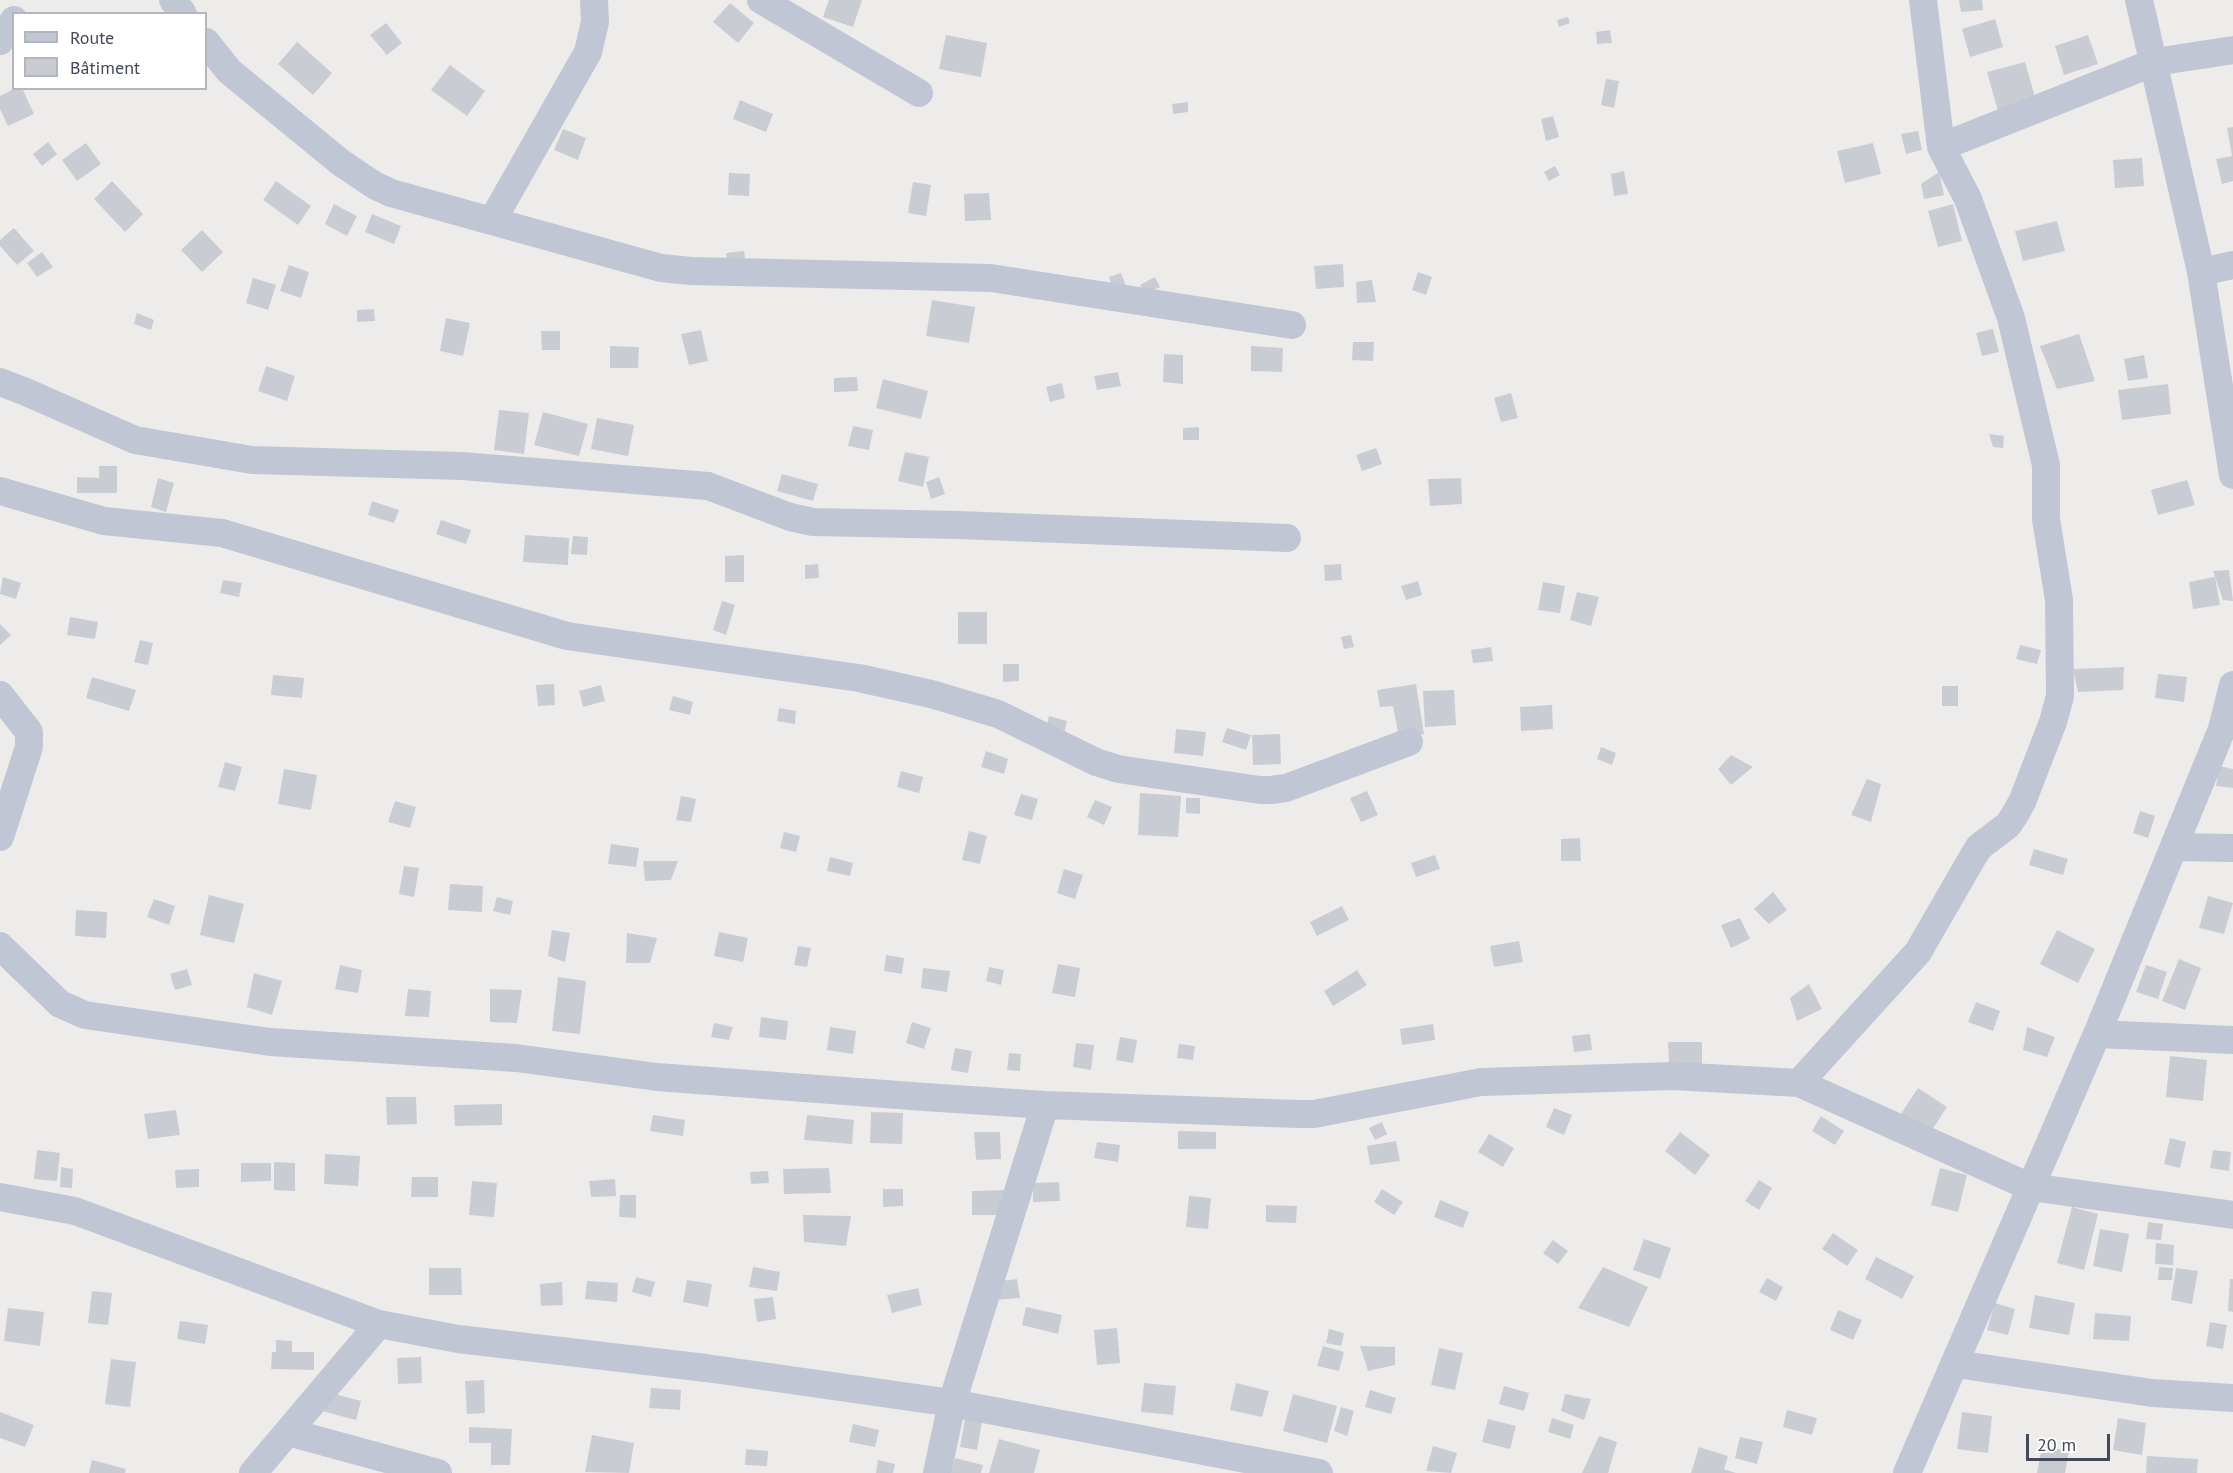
<!DOCTYPE html>
<html>
<head>
<meta charset="utf-8">
<style>
	body { margin:0 }
	#map { position:relative; width:2233px; height:1473px; overflow:hidden; background:#eeeceb; font-family:"PT Sans",sans-serif }
	canvas { display:block }
	.legend { position:absolute; left:12px; top:12px; width:195px; height:78px; box-sizing:border-box; background:#fff; border:2px solid #b4b6bd; margin:0; padding:8px 10px; list-style:none; font-size:18px; color:#434959 }
	.legend li { display:flex; align-items:center; gap:12px; height:30px }
	.legend b { width:30px; border:2px solid #b4b6bd }
	.scale { position:absolute; left:2026px; top:1434px; width:84px; height:27px; box-sizing:border-box; border:3px solid #434959; border-top:0; padding-left:8px; font-size:18px; line-height:21px; white-space:nowrap; color:#434959; -webkit-text-stroke:4px #fff; paint-order:stroke }
</style>
</head>
<body>
<div id="map">
<canvas width="2233" height="1473"></canvas>
<ul class="legend">
<li><b style="height:8px;background:#c1c6d4"></b>Route</li>
<li><b style="height:16px;background:#caccd4"></b>Bâtiment</li>
</ul>
<div class="scale">20 m</div>
</div>
<script>
const ctx = document.querySelector('canvas').getContext('2d');
ctx.lineJoin = 'round';
function fill(path, color) { ctx.fillStyle = color; ctx.fill(path, 'evenodd'); }
const poly = rows => new Path2D(rows.map(r => 'M' + r).join(''));
function stroke(path, color, width, dash) { ctx.strokeStyle = color; ctx.lineWidth = width; ctx.lineCap = dash ? 'butt' : 'round'; ctx.setLineDash(dash || []); ctx.stroke(path); }
fill(poly([
	[829,0,862,0,853,27,823,17],
	[1959,0,1982,0,1983,10,1961,12],
	[730,3,754,23,738,43,713,22],
	[1568,17,1570,23,1559,27,1557,20],
	[1995,19,2003,47,1970,57,1962,29],
	[386,23,402,43,387,55,370,35],
	[1610,30,1612,43,1597,44,1596,32],
	[946,35,987,43,981,77,939,69],
	[2088,35,2098,64,2064,75,2055,46],
	[297,42,332,73,313,95,278,64],
	[2025,62,2037,104,1999,115,1987,72],
	[450,65,485,91,467,116,431,90],
	[1606,79,1619,81,1614,108,1601,105],
	[16,88,22,88,34,114,8,126,0,109,0,96],
	[740,100,773,114,766,132,733,119],
	[1188,102,1188,112,1173,114,1172,104],
	[1553,116,1559,137,1546,141,1541,119],
	[2233,127,2233,181,2222,184,2216,159,2232,156,2227,128],
	[563,129,586,138,578,160,554,150],
	[1918,131,1922,150,1906,154,1901,134],
	[48,142,57,154,42,166,33,154],
	[86,143,101,164,77,181,62,160],
	[1873,143,1881,174,1845,183,1837,151],
	[2142,158,2144,186,2115,188,2113,160],
	[1555,166,1560,175,1549,181,1544,172],
	[1624,171,1628,194,1614,196,1611,174],
	[1939,172,1944,195,1924,199,1921,184],
	[729,173,750,174,749,196,728,195],
	[112,181,143,214,125,232,94,199],
	[276,181,311,206,298,225,263,200],
	[913,182,931,185,926,216,908,213],
	[989,193,991,220,965,221,964,194],
	[334,204,357,216,347,236,325,224],
	[1953,204,1962,241,1938,247,1928,211],
	[372,214,401,226,394,244,365,232],
	[2057,221,2065,251,2023,261,2015,231],
	[14,228,34,251,17,265,0,246,0,240],
	[202,230,223,252,202,272,181,250],
	[744,251,746,265,728,267,726,253],
	[42,252,53,267,37,277,27,263],
	[1343,264,1344,287,1316,289,1314,266],
	[289,265,309,272,301,298,280,291],
	[1418,272,1432,277,1426,295,1412,290],
	[1121,273,1127,288,1115,293,1109,277],
	[1155,277,1160,287,1145,294,1140,285],
	[253,278,276,285,268,310,246,303],
	[1372,280,1376,302,1357,303,1356,282],
	[932,300,975,307,969,343,926,336],
	[374,309,375,321,357,322,357,310],
	[137,313,154,320,151,330,134,324],
	[446,318,470,323,463,356,440,351],
	[1993,329,1999,352,1982,356,1976,333],
	[701,330,708,361,689,365,681,334],
	[541,331,560,331,560,350,542,350],
	[2079,334,2095,381,2057,389,2040,346],
	[1353,342,1374,342,1373,361,1352,360],
	[610,346,639,347,638,368,610,368],
	[1251,346,1283,348,1282,372,1251,371],
	[1164,354,1183,355,1183,384,1163,382],
	[2144,355,2148,378,2128,381,2124,359],
	[266,366,295,376,287,401,258,391],
	[1118,372,1121,386,1097,390,1094,376],
	[857,377,858,391,834,392,834,378],
	[883,379,928,391,921,419,876,408],
	[1062,383,1065,398,1050,402,1046,387],
	[2168,384,2171,414,2122,420,2118,390],
	[1511,393,1518,418,1501,422,1494,398],
	[499,410,529,413,524,454,494,450],
	[543,412,588,424,579,456,534,445],
	[597,418,634,425,628,456,591,449],
	[853,426,873,430,869,450,848,446],
	[1199,427,1199,440,1183,440,1183,428],
	[1989,434,2004,436,2003,448,1993,447],
	[1376,448,1382,464,1362,471,1356,455],
	[905,452,929,457,923,487,898,481],
	[99,466,117,466,117,493,77,493,77,477,99,478],
	[782,474,818,484,813,501,777,491],
	[939,477,945,494,931,499,926,482],
	[158,478,174,483,166,512,151,507],
	[1461,478,1462,504,1430,506,1428,479],
	[2187,480,2195,505,2158,515,2151,490],
	[372,501,399,510,394,523,368,515],
	[441,520,471,530,466,544,436,534],
	[525,535,569,538,568,565,523,562],
	[573,536,588,537,587,555,571,554],
	[744,555,744,582,725,582,725,556],
	[818,564,819,578,805,579,805,565],
	[1341,564,1342,580,1325,581,1324,565],
	[2229,570,2233,601,2223,600,2213,571],
	[3,577,21,583,16,599,0,594],
	[2215,577,2220,605,2193,609,2189,582],
	[223,580,242,583,239,597,220,593],
	[1418,581,1422,595,1406,600,1401,586],
	[1543,582,1565,586,1560,613,1538,610],
	[1577,592,1599,597,1591,626,1570,620],
	[722,601,735,605,726,635,713,630],
	[958,612,987,612,987,644,958,644],
	[70,617,98,622,95,639,67,635],
	[0,624,11,635,0,645],
	[1351,635,1354,647,1344,649,1341,637],
	[140,640,153,643,148,665,134,662],
	[2020,645,2041,650,2037,664,2016,659],
	[1491,647,1493,661,1473,663,1471,650],
	[1003,664,1019,664,1019,681,1003,682],
	[2124,667,2123,690,2078,692,2073,669],
	[2158,674,2187,677,2184,702,2155,698],
	[273,675,304,678,302,698,271,695],
	[92,677,136,690,129,711,86,698],
	[554,684,555,705,538,706,536,685],
	[1416,684,1424,734,1399,738,1393,706,1380,707,1377,690],
	[601,685,605,701,583,707,579,691],
	[1942,686,1958,686,1958,706,1942,706],
	[1454,690,1456,725,1425,727,1423,691],
	[673,696,693,702,690,715,669,710],
	[1552,705,1553,729,1521,731,1520,707],
	[779,708,796,711,795,724,777,721],
	[1049,716,1067,721,1064,734,1046,729],
	[1227,728,1251,735,1246,750,1222,742],
	[1176,729,1206,732,1203,756,1174,753],
	[1280,734,1281,764,1253,765,1252,735],
	[1601,747,1616,753,1612,765,1597,759],
	[986,751,1008,759,1004,774,981,767],
	[1731,755,1753,767,1731,785,1718,769],
	[225,762,242,767,235,791,218,787],
	[2219,766,2233,769,2233,788,2216,786],
	[284,769,317,775,311,810,278,804],
	[901,771,923,777,919,793,897,787],
	[1867,779,1881,784,1871,822,1851,815],
	[1367,791,1378,815,1361,822,1350,798],
	[1140,793,1181,796,1178,837,1138,835],
	[1021,794,1038,799,1032,820,1014,815],
	[681,796,696,799,691,822,676,820],
	[1186,798,1200,798,1200,814,1186,813],
	[1095,800,1112,807,1104,825,1087,817],
	[395,801,416,807,410,828,388,822],
	[2140,811,2155,816,2148,838,2133,833],
	[969,831,987,836,980,864,962,860],
	[784,832,800,836,796,852,780,848],
	[1580,838,1581,861,1561,861,1561,839],
	[611,844,639,848,636,867,608,864],
	[2034,849,2068,859,2063,875,2029,865],
	[1435,855,1440,869,1416,877,1411,863],
	[830,857,853,863,850,876,827,871],
	[643,861,678,861,671,880,645,881],
	[404,866,419,868,414,897,399,894],
	[1064,869,1083,875,1075,899,1057,893],
	[450,884,483,886,482,912,448,910],
	[1773,892,1787,910,1769,924,1754,909],
	[209,895,244,904,234,943,200,935],
	[2208,896,2233,903,2224,934,2199,928],
	[497,897,513,901,510,915,493,911],
	[154,899,175,906,169,925,147,917],
	[1342,906,1349,920,1317,936,1310,922],
	[76,910,107,912,106,938,75,936],
	[1740,918,1750,939,1731,948,1721,925],
	[552,930,570,933,565,962,548,956],
	[2057,930,2095,949,2078,983,2040,964],
	[719,932,748,938,743,962,714,956],
	[627,933,657,938,650,963,626,963],
	[1519,941,1523,962,1494,967,1490,946],
	[798,946,811,948,807,967,794,965],
	[886,955,904,958,902,974,884,971],
	[2179,959,2201,968,2185,1010,2162,1001],
	[1058,964,1080,968,1075,997,1052,993],
	[340,965,362,970,358,993,335,989],
	[2146,965,2167,972,2158,999,2136,992],
	[989,967,1004,970,1001,985,986,981],
	[923,968,950,971,947,992,921,988],
	[187,969,192,985,175,990,170,974],
	[1357,970,1367,985,1333,1006,1324,991],
	[254,973,282,981,272,1015,247,1007],
	[558,977,586,981,580,1034,552,1031],
	[1809,984,1822,1009,1797,1021,1790,998],
	[408,989,431,991,429,1017,405,1016],
	[490,989,522,990,517,1023,490,1022],
	[1976,1002,2000,1011,1993,1031,1968,1022],
	[761,1017,788,1021,786,1040,759,1037],
	[912,1022,931,1028,924,1049,906,1043],
	[714,1023,733,1027,729,1040,711,1037],
	[1433,1024,1435,1040,1402,1045,1400,1029],
	[830,1027,856,1031,853,1054,827,1050],
	[2027,1027,2055,1037,2047,1057,2023,1050],
	[1590,1034,1592,1050,1574,1052,1572,1036],
	[1120,1037,1137,1040,1133,1063,1116,1060],
	[1668,1042,1702,1042,1702,1066,1669,1066],
	[1076,1043,1094,1045,1091,1070,1073,1067],
	[1179,1044,1195,1046,1193,1060,1177,1058],
	[955,1048,972,1051,968,1073,951,1070],
	[1009,1053,1021,1054,1020,1071,1007,1070],
	[2170,1056,2207,1060,2203,1101,2166,1097],
	[1918,1088,1947,1107,1926,1139,1897,1120],
	[386,1097,416,1097,417,1124,387,1125],
	[502,1104,502,1125,455,1126,454,1105],
	[1554,1108,1572,1115,1564,1135,1546,1127],
	[176,1110,180,1135,148,1139,144,1114],
	[871,1112,903,1113,902,1144,870,1143],
	[653,1115,685,1120,683,1136,650,1131],
	[807,1115,854,1120,852,1144,804,1140],
	[1821,1116,1844,1131,1835,1145,1812,1131],
	[1382,1122,1387,1134,1375,1140,1369,1128],
	[1178,1131,1216,1132,1216,1149,1178,1149],
	[974,1132,1000,1132,1001,1159,976,1160],
	[1680,1132,1710,1155,1695,1175,1665,1151],
	[1489,1134,1514,1148,1503,1167,1478,1152],
	[2170,1138,2186,1142,2180,1168,2164,1164],
	[1396,1141,1400,1161,1370,1165,1367,1146],
	[1097,1142,1120,1145,1118,1162,1094,1158],
	[37,1150,60,1153,57,1181,34,1179],
	[2213,1150,2231,1152,2229,1171,2210,1168],
	[325,1154,360,1156,358,1186,324,1184],
	[274,1162,295,1163,295,1191,274,1190],
	[241,1163,271,1163,271,1181,241,1182],
	[61,1167,73,1169,72,1188,60,1187],
	[829,1168,831,1193,784,1194,783,1169],
	[1940,1168,1967,1175,1958,1212,1931,1205],
	[199,1169,199,1187,176,1188,175,1170],
	[768,1171,769,1183,751,1184,750,1172],
	[412,1177,438,1177,438,1197,411,1197],
	[615,1179,616,1196,591,1197,589,1181],
	[1759,1180,1772,1188,1759,1210,1745,1201],
	[472,1181,497,1183,494,1217,469,1215],
	[1059,1182,1060,1201,1033,1202,1033,1183],
	[883,1189,903,1189,903,1206,883,1207],
	[1382,1189,1403,1202,1394,1215,1374,1202],
	[1004,1190,1005,1215,972,1215,972,1191],
	[620,1195,636,1195,636,1218,619,1217],
	[1189,1196,1211,1198,1208,1229,1186,1227],
	[1440,1200,1469,1212,1463,1228,1434,1217],
	[1266,1205,1297,1206,1296,1223,1266,1222],
	[2072,1207,2098,1214,2084,1270,2057,1263],
	[803,1215,851,1216,846,1246,804,1242],
	[2148,1222,2163,1224,2161,1240,2146,1239],
	[2100,1229,2129,1234,2122,1272,2093,1266],
	[1833,1233,1858,1250,1847,1266,1822,1249],
	[1644,1239,1671,1248,1660,1279,1633,1270],
	[1553,1240,1568,1251,1558,1264,1543,1253],
	[2156,1243,2174,1245,2173,1265,2155,1264],
	[1876,1257,1914,1276,1902,1299,1865,1279],
	[753,1267,780,1272,777,1291,749,1287],
	[1603,1267,1648,1287,1629,1327,1578,1308],
	[2159,1267,2173,1268,2172,1280,2158,1280],
	[429,1268,461,1268,462,1295,429,1295],
	[2176,1268,2198,1271,2192,1304,2171,1300],
	[636,1277,655,1282,651,1297,632,1292],
	[1767,1278,1783,1287,1776,1301,1759,1292],
	[1017,1279,1020,1298,994,1300,993,1282],
	[2230,1279,2233,1279,2233,1312,2228,1311],
	[687,1280,712,1284,708,1307,683,1302],
	[587,1281,618,1283,617,1302,585,1299],
	[562,1282,563,1305,541,1306,540,1284],
	[918,1288,922,1305,892,1313,887,1295],
	[92,1291,112,1293,108,1325,88,1323],
	[2035,1295,2075,1303,2069,1335,2029,1328],
	[773,1297,776,1319,757,1322,754,1299],
	[1995,1303,2015,1309,2008,1335,1987,1330],
	[1026,1307,1062,1315,1058,1334,1022,1325],
	[8,1308,44,1312,40,1346,4,1341],
	[1838,1310,1862,1320,1853,1340,1830,1330],
	[2095,1313,2131,1316,2129,1341,2093,1339],
	[180,1321,208,1325,205,1344,177,1339],
	[2210,1322,2227,1325,2223,1349,2206,1346],
	[1117,1328,1120,1363,1097,1365,1094,1330],
	[1329,1329,1344,1333,1341,1346,1326,1343],
	[276,1340,292,1341,292,1352,314,1352,314,1370,271,1369,272,1352,276,1352],
	[1323,1346,1344,1352,1339,1371,1317,1366],
	[1360,1346,1395,1347,1395,1365,1368,1371],
	[1439,1348,1463,1353,1455,1390,1431,1385],
	[421,1357,422,1383,398,1384,397,1358],
	[111,1359,136,1362,130,1407,105,1404],
	[484,1380,485,1413,467,1414,465,1381],
	[1144,1383,1176,1386,1173,1415,1141,1412],
	[1236,1383,1269,1391,1262,1417,1230,1410],
	[1504,1386,1529,1393,1524,1411,1499,1404],
	[651,1388,681,1390,680,1410,649,1408],
	[1370,1390,1396,1398,1391,1414,1365,1407],
	[327,1392,361,1401,356,1420,322,1411],
	[1293,1394,1337,1406,1327,1443,1283,1431],
	[1565,1394,1591,1399,1584,1420,1561,1411],
	[1341,1407,1354,1411,1347,1436,1334,1431],
	[1787,1410,1817,1418,1812,1435,1783,1427],
	[0,1412,34,1425,25,1447,0,1438],
	[1962,1412,1992,1416,1988,1453,1957,1449],
	[1552,1418,1574,1425,1570,1439,1548,1432],
	[2118,1418,2146,1423,2142,1455,2113,1450],
	[965,1419,982,1422,977,1450,960,1447],
	[1488,1419,1516,1426,1510,1449,1482,1442],
	[853,1424,879,1430,875,1447,849,1442],
	[469,1427,512,1429,510,1465,491,1465,491,1443,469,1443],
	[592,1435,634,1443,629,1473,585,1472],
	[1599,1436,1617,1442,1608,1473,1582,1473],
	[1740,1437,1763,1442,1757,1464,1735,1458],
	[999,1439,1040,1450,1034,1473,989,1473],
	[1433,1446,1457,1453,1451,1473,1426,1471],
	[2042,1446,2069,1451,2065,1473,2037,1473],
	[1699,1447,1728,1456,1724,1469,1736,1473,1691,1473],
	[746,1449,768,1451,767,1466,745,1465],
	[2147,1456,2198,1459,2197,1473,2146,1473],
	[955,1458,983,1465,981,1473,951,1473],
	[92,1460,126,1469,125,1473,89,1473],
	[878,1460,895,1464,893,1473,876,1473]
]), '#caccd4');
stroke(poly([
	[173,0,183,14],
	[761,0,919,93],
	[2139,0,2201,272,2233,475],
	[0,41,14,20],
	[206,42,229,71,340,162,374,185,391,193,661,268,691,271,991,278,1292,325],
	[1941,147,2155,62,2233,50],
	[492,221,588,52,595,22,594,0],
	[2201,272,2233,265],
	[0,382,26,392,135,440,252,460,462,466,708,486,790,517,813,522,959,525,1287,538],
	[0,491,104,521,222,533,567,636,859,678,931,694,998,714,1096,762,1118,769,1260,790,1271,790,1286,788,1409,742],
	[0,695,29,732,29,747,0,837],
	[2174,847,2233,848],
	[0,946,60,1004,85,1015,270,1042,516,1058,657,1077,925,1097,1045,1105,1298,1114,1314,1114,1481,1082,1673,1076,1799,1083,2030,1187,2233,1215],
	[2097,1034,2233,1040],
	[1799,1083,1918,952,1974,855,1979,847,2008,825,2014,816,2022,802,2053,722,2060,696,2059,600,2046,519,2046,465,2011,318,1968,199,1941,147,1923,0],
	[0,1197,75,1211,379,1324,458,1339,706,1368,952,1403,1319,1473],
	[1956,1364,2152,1393,2233,1398],
	[288,1432,438,1473],
	[253,1473,379,1324],
	[937,1473,952,1403,1045,1105],
	[1907,1473,2097,1034,2222,729,2233,685]
]), '#c1c6d4', 28);
</script>
</body>
</html>
